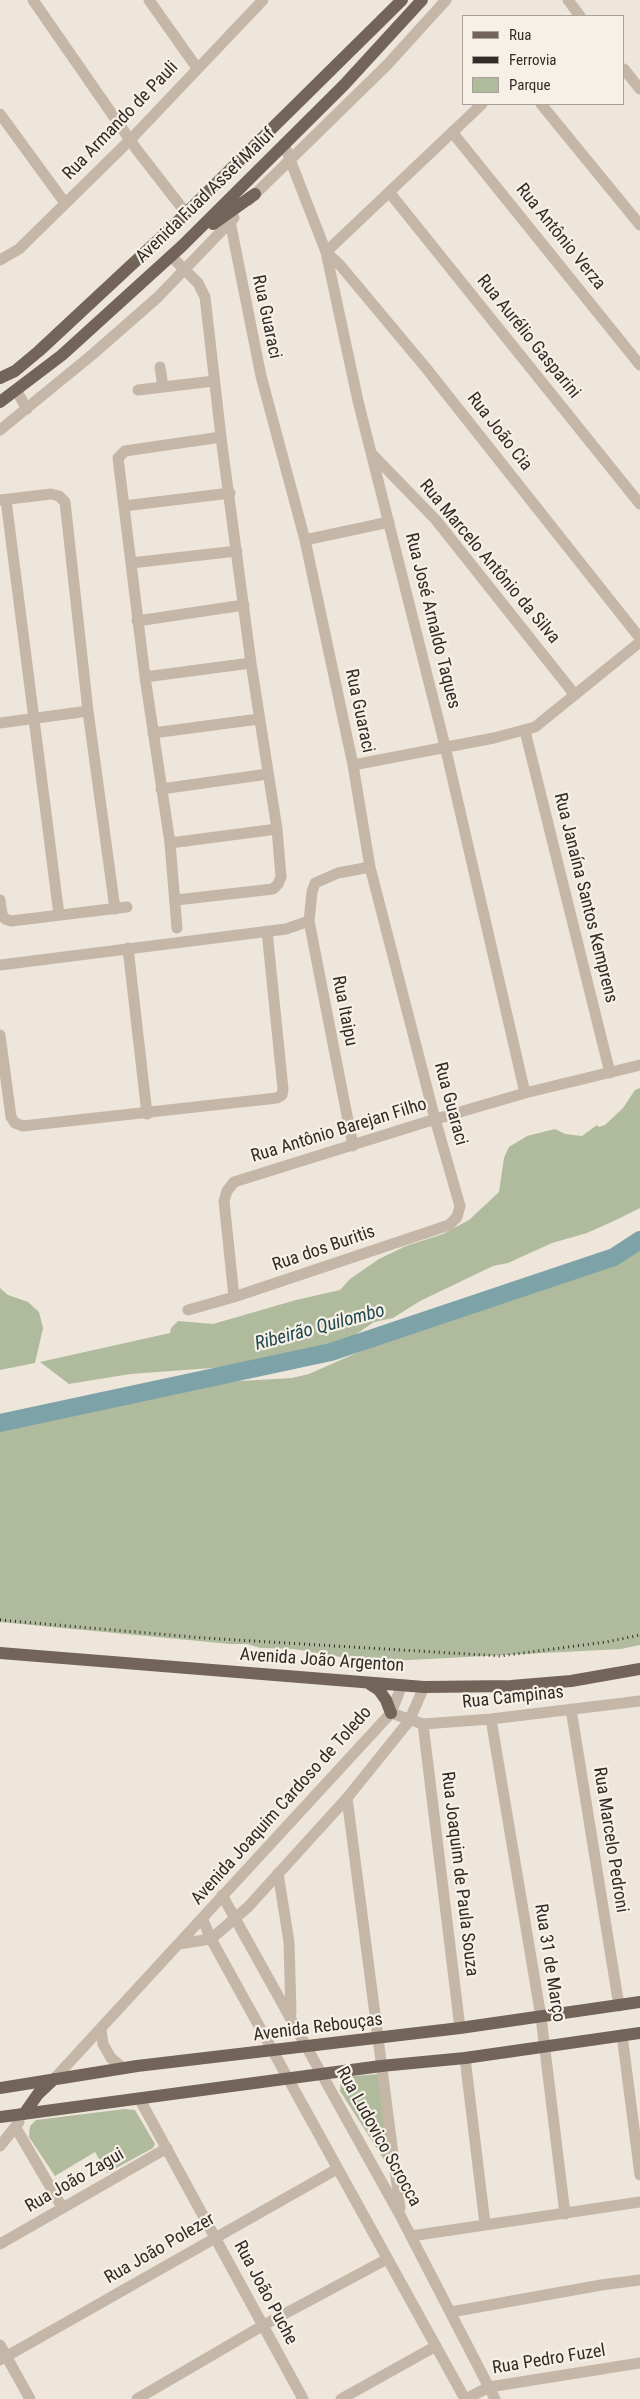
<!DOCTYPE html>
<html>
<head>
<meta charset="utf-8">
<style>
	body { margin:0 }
	#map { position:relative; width:640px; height:2399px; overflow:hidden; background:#eee6db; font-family:"Roboto Condensed",sans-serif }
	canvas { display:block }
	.legend { position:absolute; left:462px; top:15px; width:162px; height:90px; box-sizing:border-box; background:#f6f0e6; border:1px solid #a8a19a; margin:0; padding:6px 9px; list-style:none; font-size:15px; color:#322b27 }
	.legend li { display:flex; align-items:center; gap:10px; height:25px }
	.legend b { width:25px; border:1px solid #a8a19a }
</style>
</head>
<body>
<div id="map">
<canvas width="640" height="2399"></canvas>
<ul class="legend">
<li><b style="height:6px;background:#73645a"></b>Rua</li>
<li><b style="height:6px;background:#322b27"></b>Ferrovia</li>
<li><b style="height:14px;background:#afbb9c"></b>Parque</li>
</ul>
</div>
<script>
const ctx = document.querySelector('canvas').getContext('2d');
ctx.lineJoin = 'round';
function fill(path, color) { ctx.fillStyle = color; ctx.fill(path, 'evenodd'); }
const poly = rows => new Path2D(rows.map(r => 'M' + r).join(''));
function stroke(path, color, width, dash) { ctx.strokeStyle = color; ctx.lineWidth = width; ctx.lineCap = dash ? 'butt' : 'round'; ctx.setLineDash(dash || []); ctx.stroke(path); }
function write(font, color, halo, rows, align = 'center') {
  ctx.font = font + ' "Roboto Condensed",sans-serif'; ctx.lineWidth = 4.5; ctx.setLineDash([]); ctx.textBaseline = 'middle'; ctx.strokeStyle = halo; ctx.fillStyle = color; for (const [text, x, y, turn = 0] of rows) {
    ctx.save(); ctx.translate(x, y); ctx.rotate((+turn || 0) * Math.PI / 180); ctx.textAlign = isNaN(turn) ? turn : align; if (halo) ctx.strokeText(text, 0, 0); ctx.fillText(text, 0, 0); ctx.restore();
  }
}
fill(poly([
	[640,1088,640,1208,616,1220,587,1233,552,1243,508,1263,493,1266,420,1301,393,1318,374,1322,339,1346,300,1360,227,1371,212,1368,130,1374,69,1384,40,1362,170,1333,171,1328,178,1321,213,1324,296,1300,340,1290,350,1279,379,1259,406,1246,443,1234,469,1220,499,1192,504,1158,509,1147,527,1136,555,1129,565,1134,582,1136,597,1125,599,1127,605,1125,623,1108,635,1090],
	[640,1245,640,1645,621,1649,370,1662,294,1649,261,1648,247,1644,230,1644,0,1622,0,1417,82,1399,107,1398,240,1381,292,1378,309,1374,377,1344,390,1334,436,1319,531,1280,608,1258],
	[0,1288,8,1295,28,1302,39,1312,43,1328,35,1363,0,1370],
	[379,2074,392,2172,340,2091,341,2077],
	[125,2109,135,2110,155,2144,153,2148,107,2173,95,2152,55,2176,29,2137,30,2126,36,2120]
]), '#afbb9c');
stroke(poly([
	[0,1423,331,1352,614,1257,640,1240]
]), '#7da3a8', 18);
stroke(poly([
	[33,0,137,150,186,213],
	[149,0,197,68],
	[568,0,580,16],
	[624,69,640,89],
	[482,104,326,252,340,265,426,368,640,638],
	[541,104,640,225],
	[0,114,65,203],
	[452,132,640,365],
	[284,144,326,252,358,401,445,746,525,1093],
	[389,192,640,504],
	[249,200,387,65,446,0],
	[171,256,198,283,205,297,221,437,251,663,277,829,281,877,278,884,273,889,176,900],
	[0,260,19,249,131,139,263,0],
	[160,367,163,387],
	[16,390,27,409],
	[138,390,214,381],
	[0,430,93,354,158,297,234,218],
	[372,454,436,520,575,695],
	[0,500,51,494,59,496,65,502,88,711,115,909],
	[6,500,59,915],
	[124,506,230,493],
	[305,540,389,522],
	[131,563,237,551],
	[137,621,244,605],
	[145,677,251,663],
	[0,723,88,711],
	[525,731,610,1073],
	[153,733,259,719],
	[353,765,494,738,535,727,640,642],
	[161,789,268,774],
	[170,843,277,829],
	[0,900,2,914,5,919,11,921,127,907],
	[177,928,170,843,145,677,118,458,125,451,221,437],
	[128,948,147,1114],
	[0,965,286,929,309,921],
	[0,1035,11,1117,15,1123,23,1126,277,1098,282,1095,283,1089,267,931],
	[353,1146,309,921,312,892,315,883,338,873,370,867],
	[234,1297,224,1201,227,1191,234,1182,426,1122,525,1093,640,1065],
	[188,1310,234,1297,449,1225,457,1217,460,1206,435,1119,370,867,353,765,305,540,261,376,230,221],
	[571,1709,619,2006],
	[391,1713,423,1724,491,1719,640,1701],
	[491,1719,541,2017,565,2214],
	[423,1724,460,2028],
	[347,1798,400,2208],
	[278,1873,289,1942,291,2013],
	[222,1895,400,2215,495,2399],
	[202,1918,211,1939,465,2399],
	[179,1944,211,1939,248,1907,347,1798,409,1721,424,1687],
	[101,2030,103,2044,111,2058,123,2068],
	[622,2035,640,2175],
	[465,2058,485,2224],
	[54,2079,391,1713,402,1685],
	[139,2098,303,2399],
	[16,2128,62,2207],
	[0,2146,19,2122],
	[411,2236,640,2202],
	[0,2244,167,2148],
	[451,2312,601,2285,640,2280],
	[0,2345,30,2399],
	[0,2360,337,2169],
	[137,2399,262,2326,387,2259],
	[341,2399,436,2346],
	[466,2399,489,2387,640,2363]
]), '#c5b7a8', 11);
stroke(poly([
	[213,224,255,194],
	[0,378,15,371,39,351,169,230,402,0],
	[0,402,62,355,182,246,344,85,422,0],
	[0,1653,424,1687,511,1686,571,1681,640,1669],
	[368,1683,379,1690,386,1700,391,1713],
	[0,2088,137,2066,460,2028,640,2002],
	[24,2114,38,2094,54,2079],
	[0,2117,381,2066,465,2058,640,2033]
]), '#73645a', 12);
stroke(poly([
	[0,1620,204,1638,500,1656,606,1642,640,1635]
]), '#322b27', 3, [1, 4]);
write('18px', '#322b27', '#f6f0e6', [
	["Rua Armando de Pauli",121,121,-46],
	["Avenida Fuad Assef Maluf",206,196,-44],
	["Rua Antônio Verza",560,237,51],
	["Rua Guaraci",266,317,78],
	["Rua Aurélio Gasparini",528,337,51],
	["Rua João Cia",499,432,52],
	["Rua Marcelo Antônio da Silva",489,562,50],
	["Rua José Arnaldo Taques",432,621,76],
	["Rua Guaraci",359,711,78],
	["Rua Janaína Santos Kemprens",585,898,76],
	["Rua Itaipu",344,1011,79],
	["Rua Guaraci",450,1104,75],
	["Rua Antônio Barejan Filho",339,1131,-17],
	["Rua dos Buritis",324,1249,-19],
	["Avenida João Argenton",322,1661,4],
	["Rua Campinas",513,1698,-6],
	["Avenida Joaquim Cardoso de Toledo",282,1806,-48],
	["Rua Marcelo Pedroni",610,1840,81],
	["Rua Joaquim de Paula Souza",459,1874,83],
	["Rua 31 de Março",549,1963,81],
	["Avenida Rebouças",318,2028,-7],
	["Rua Ludovico Scrocca",378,2137,61],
	["Rua João Zagui",75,2181,-30],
	["Rua João Polezer",160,2249,-30],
	["Rua João Puche",265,2293,62],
	["Rua Pedro Fuzel",549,2360,-9]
]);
write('italic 19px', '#22494f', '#f6f0e6', [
	["Ribeirão Quilombo",320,1328,-15]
]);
</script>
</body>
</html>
